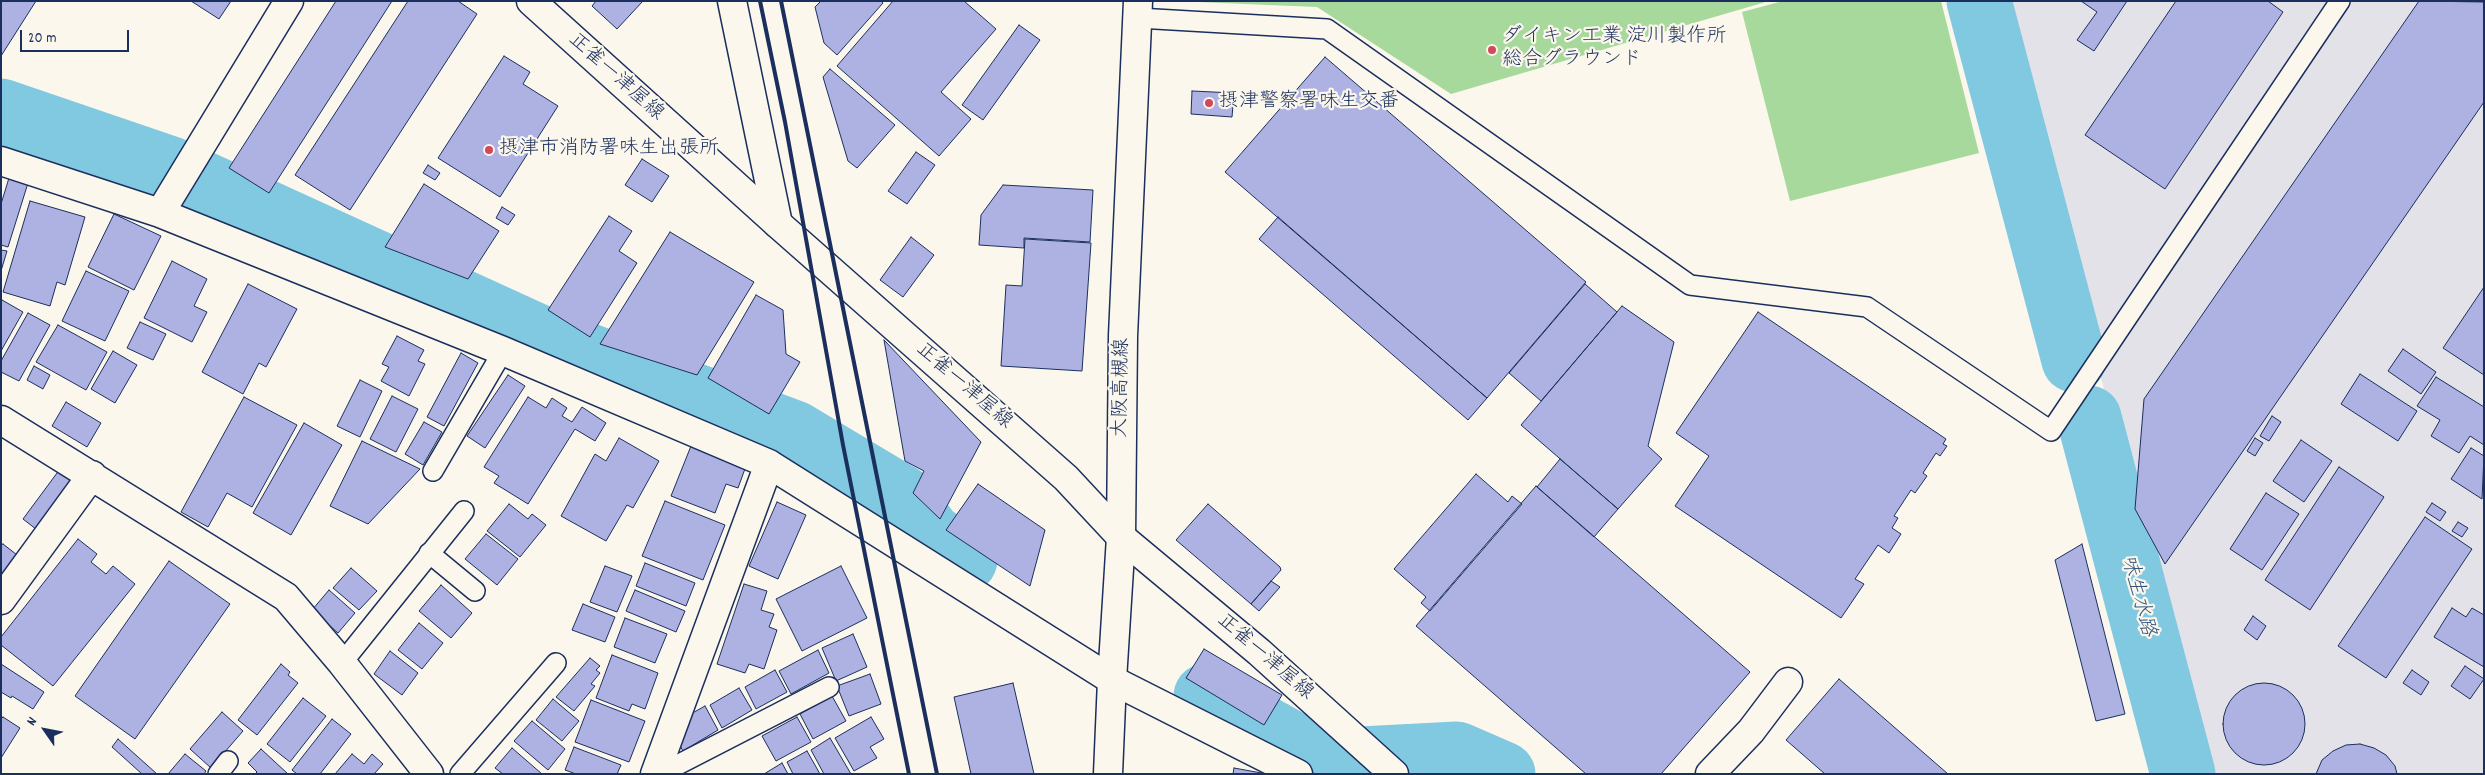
<!DOCTYPE html>
<html>
<head>
<meta charset="utf-8">
<style>
	body { margin:0 }
	#map { position:relative; width:2485px; height:775px; overflow:hidden; background:#fbf7ec; font-family:Dekko,sans-serif }
	canvas { display:block }
	.frame { position:absolute; inset:0; border:2px solid #1b2f5e; pointer-events:none }
	.north { position:absolute; left:20px; top:705px; width:50px; height:50px; -webkit-text-stroke:4px #fbf7ec; paint-order:stroke; rotate:303deg; font-size:14px; font-weight:700; line-height:20px; text-align:center; color:#1b2f5e }
	.north::after { content:''; display:block; margin:auto; width:18px; height:22px; background:#1b2f5e; clip-path:polygon(50% 0,100% 100%,50% 72%,0 100%) }
	.scale { position:absolute; left:20px; top:30px; width:109px; height:22px; box-sizing:border-box; border:2px solid #1b2f5e; border-top:0; padding-left:6px; font-size:15px; line-height:18px; white-space:nowrap; color:#1b2f5e; -webkit-text-stroke:4px #fbf7ec; paint-order:stroke }
</style>
</head>
<body>
<div id="map">
<canvas width="2485" height="775"></canvas>
<div class="frame"></div>
<div class="north">N</div>
<div class="scale">20 m</div>
</div>
<script>
const ctx = document.querySelector('canvas').getContext('2d');
ctx.lineJoin = 'round';
function fill(path, color) { ctx.fillStyle = color; ctx.fill(path, 'evenodd'); }
const poly = rows => new Path2D(rows.map(r => 'M' + r).join(''));
function stroke(path, color, width, dash) { ctx.strokeStyle = color; ctx.lineWidth = width; ctx.lineCap = dash ? 'butt' : 'round'; ctx.setLineDash(dash || []); ctx.stroke(path); }
function write(font, color, halo, rows, align = 'center') {
  ctx.font = font + ' Dekko,"Klee One",sans-serif'; ctx.lineWidth = 4.5; ctx.setLineDash([]); ctx.textBaseline = 'middle'; ctx.strokeStyle = halo; ctx.fillStyle = color; for (const [text, x, y, turn = 0] of rows) {
    ctx.save(); ctx.translate(x, y); ctx.rotate((+turn || 0) * Math.PI / 180); ctx.textAlign = isNaN(turn) ? turn : align; if (halo) ctx.strokeText(text, 0, 0); ctx.fillText(text, 0, 0); ctx.restore();
  }
}
fill(poly([
	[2004,1,2484,1,2484,774,2203,774]
]), '#e4e2e9');
fill(poly([
	[1769,1,1451,94,1317,7,1198,2],
	[1783,1,1941,1,1979,153,1790,201,1742,12]
]), '#a6d99b');
stroke(poly([
	[1979,1,2074,360],
	[1,111,171,169,541,338,794,433,901,497,930,535,965,560],
	[2089,418,2183,774],
	[1206,696,1294,745,1342,760,1457,754,1503,774]
]), '#80c9e1', 65);
const building = poly([
	[1,1,36,1,1,56,1,1],
	[191,1,231,1,219,19,191,1],
	[336,1,392,1,269,193,229,168,336,1],
	[408,1,458,1,477,14,350,210,295,175,408,1],
	[596,1,643,1,617,29,592,6,596,1],
	[821,1,881,1,883,3,837,55,824,43,815,7,821,1],
	[893,1,964,1,996,29,941,92,971,119,939,156,837,66,893,1],
	[2081,1,2127,1,2094,51,2077,40,2097,12,2081,1],
	[2176,1,2268,1,2283,12,2165,189,2085,135,2176,1],
	[2419,1,2484,2,2484,102,2165,564,2135,509,2144,399,2419,1],
	[1019,25,1040,40,983,120,962,105,1019,25],
	[504,56,530,72,523,84,558,106,500,197,438,158,504,56],
	[1325,57,1586,282,1487,398,1225,172,1325,57],
	[830,69,895,125,857,168,848,161,823,77,830,69],
	[1192,91,1234,93,1232,117,1191,114,1192,91],
	[916,152,935,165,907,204,888,191,916,152],
	[642,159,669,176,652,202,625,185,642,159],
	[428,165,440,173,435,180,423,173,428,165],
	[9,178,28,183,8,247,1,245,1,204,9,178],
	[424,184,499,231,468,279,385,247,424,184],
	[1003,185,1093,190,1090,242,1024,238,1024,248,979,245,981,215,1003,185],
	[30,201,85,217,65,285,57,282,50,306,3,292,30,201],
	[502,207,515,215,508,225,496,218,502,207],
	[114,214,161,236,134,290,88,267,114,214],
	[609,216,632,231,619,251,637,263,590,337,548,310,609,216],
	[1278,217,1487,398,1468,420,1259,239,1278,217],
	[670,232,754,282,697,375,600,344,670,232],
	[911,237,934,255,903,297,880,280,911,237],
	[1025,239,1091,243,1082,371,1001,366,1006,285,1022,286,1025,239],
	[1,250,7,251,1,271,1,250],
	[172,261,207,279,194,306,207,312,192,342,144,318,172,261],
	[86,271,129,291,105,341,62,321,86,271],
	[248,284,297,309,266,367,259,363,243,394,202,372,248,284],
	[1585,284,1617,312,1541,401,1509,373,1585,284],
	[2484,287,2484,375,2443,348,2484,287],
	[756,295,783,310,786,354,800,362,769,414,708,378,756,295],
	[2,300,23,312,1,351,1,300,2,300],
	[1622,306,1674,342,1648,446,1662,459,1618,509,1521,425,1622,306],
	[1758,312,1946,439,1943,444,1947,446,1940,456,1936,453,1923,473,1927,476,1915,493,1911,490,1894,516,1898,518,1892,528,1901,534,1889,553,1878,545,1855,579,1864,584,1841,618,1675,506,1709,456,1676,433,1758,312],
	[28,313,50,325,19,381,1,372,1,361,28,313],
	[140,322,166,334,153,360,127,348,140,322],
	[58,325,107,352,86,390,36,362,58,325],
	[397,336,424,350,418,361,425,364,409,396,381,381,389,367,382,364,397,336],
	[884,340,981,442,940,519,913,493,924,471,905,461,884,340],
	[2403,349,2436,372,2421,394,2388,371,2403,349],
	[113,351,137,365,115,403,91,389,113,351],
	[461,353,478,363,444,426,427,417,461,353],
	[34,366,50,375,43,389,27,380,34,366],
	[2360,374,2417,411,2398,441,2341,404,2360,374],
	[508,375,525,386,485,448,467,436,508,375],
	[2436,377,2484,407,2484,445,2470,436,2459,453,2431,436,2440,420,2417,406,2436,377],
	[360,380,382,391,360,437,337,426,360,380],
	[392,396,418,409,396,452,370,439,392,396],
	[244,397,297,425,252,507,227,493,208,527,181,512,244,397],
	[528,397,546,408,552,398,567,408,562,416,572,422,582,407,606,423,595,441,575,429,528,504,494,483,499,476,484,467,528,397],
	[66,402,101,423,87,447,52,426,66,402],
	[2272,416,2281,422,2269,441,2260,436,2272,416],
	[424,422,442,432,423,465,405,454,424,422],
	[304,423,342,445,291,535,253,513,304,423],
	[619,438,659,461,633,508,627,505,606,541,561,516,595,454,606,461,619,438],
	[2255,438,2263,443,2255,456,2247,451,2255,438],
	[2301,440,2332,461,2304,502,2273,481,2301,440],
	[362,441,420,469,368,524,330,506,362,441],
	[691,446,746,466,738,488,726,484,715,513,671,496,691,446],
	[2471,448,2484,456,2482,499,2451,479,2471,448],
	[1560,459,1618,509,1594,537,1537,487,1560,459],
	[2339,467,2384,497,2310,610,2265,580,2339,467],
	[60,469,78,482,41,533,23,519,60,469],
	[1476,474,1508,502,1512,496,1522,504,1430,611,1421,603,1426,597,1394,569,1476,474],
	[978,484,1045,530,1030,586,946,530,978,484],
	[1536,486,1750,672,1661,774,1586,774,1416,626,1536,486],
	[2266,493,2299,514,2262,570,2230,549,2266,493],
	[665,501,725,525,703,580,642,556,665,501],
	[777,502,806,515,778,579,749,566,777,502],
	[2432,503,2446,512,2440,521,2426,512,2432,503],
	[509,504,528,519,532,514,546,525,520,557,487,531,509,504],
	[1208,504,1280,567,1281,570,1251,604,1176,540,1208,504],
	[2425,517,2472,549,2386,678,2338,646,2425,517],
	[2458,522,2468,528,2462,537,2452,531,2458,522],
	[486,534,518,559,497,585,465,559,486,534],
	[78,539,97,554,91,562,106,574,113,566,135,584,53,686,1,645,1,637,78,539],
	[3,544,21,558,1,584,1,545,3,544],
	[2082,544,2125,714,2096,721,2055,560,2082,544],
	[169,561,230,604,135,739,75,696,169,561],
	[645,563,695,583,686,606,636,586,645,563],
	[605,566,632,576,617,612,590,602,605,566],
	[841,566,867,618,802,651,776,599,841,566],
	[351,568,377,591,359,610,333,588,351,568],
	[1271,581,1280,587,1259,611,1251,604,1271,581],
	[744,584,767,591,761,610,774,614,769,627,777,630,764,669,749,664,745,673,717,664,744,584],
	[441,585,472,613,451,638,419,611,441,585],
	[329,590,355,613,338,633,312,610,329,590],
	[635,590,685,611,676,632,626,611,635,590],
	[583,604,615,617,605,642,572,630,583,604],
	[2452,608,2466,617,2472,608,2484,615,2484,667,2434,637,2452,608],
	[2253,616,2266,626,2257,640,2244,630,2253,616],
	[625,618,667,634,655,663,614,647,625,618],
	[419,623,443,643,422,669,398,650,419,623],
	[853,634,867,667,836,681,822,648,853,634],
	[1204,649,1282,695,1264,725,1186,678,1204,649],
	[818,650,829,673,791,694,779,671,818,650],
	[390,651,418,673,402,695,374,674,390,651],
	[612,655,658,673,645,709,632,704,629,711,596,698,612,655],
	[590,658,600,666,596,670,600,673,591,684,595,686,574,711,556,697,590,658],
	[1,664,44,692,33,709,12,696,11,698,1,692,1,664],
	[281,664,290,672,288,675,298,683,257,735,238,720,281,664],
	[2465,666,2484,679,2470,699,2451,686,2465,666],
	[775,670,787,692,756,709,745,687,775,670],
	[2412,670,2429,682,2421,695,2403,683,2412,670],
	[870,674,881,704,849,716,837,686,870,674],
	[1839,679,1948,774,1825,774,1786,740,1839,679],
	'2223 724a41 41 0 1 1 82 0a41 41 0 1 1-82 0Z',
	[1013,683,1034,774,971,774,954,697,1013,683],
	[739,688,752,710,722,728,710,705,739,688],
	[832,696,846,721,813,739,800,714,832,696],
	[303,698,326,716,290,762,267,744,303,698],
	[553,699,579,721,562,741,536,720,553,699],
	[591,700,645,721,629,762,575,742,591,700],
	[705,706,718,730,683,751,679,744,689,715,705,706],
	[222,712,243,731,211,768,190,749,222,712],
	[3,717,20,728,1,758,1,719,3,717],
	[797,717,811,742,776,761,762,736,797,717],
	[871,717,884,739,870,747,877,758,854,771,835,738,871,717],
	[332,719,351,734,320,774,297,774,292,770,332,719],
	[532,721,565,749,548,770,514,741,532,721],
	[830,738,851,774,824,774,811,750,830,738],
	[118,739,157,774,142,774,112,747,118,739],
	[2360,744,2374,748,2386,755,2395,766,2397,774,2316,774,2322,760,2333,751,2346,745,2360,744],
	[574,747,621,765,617,774,576,774,565,770,574,747],
	[512,748,542,774,503,774,495,768,512,748],
	[261,749,288,774,255,774,257,772,248,763,261,749],
	[807,751,820,774,793,774,787,762,807,751],
	[185,754,206,771,204,774,168,774,185,754],
	[352,754,364,764,372,754,383,764,374,774,335,774,352,754],
	[782,763,788,774,764,774,782,763],
	[1234,768,1267,774,1233,774,1234,768]
]);
fill(building, '#aeb2e3');
stroke(building, '#1b2f5e', 1);
const service = poly([
	[1138,18,1327,29,1690,285,1867,307,2051,431,2340,1],
	[433,471,503,351],
	[429,553,475,591],
	[342,663,464,511],
	[218,774,228,761],
	[460,774,556,663],
	[660,774,829,687]
]);
const minor = poly([
	[732,1,778,224],
	[1,161,160,213,503,351,769,464,1112,680,1298,774],
	[160,213,289,1],
	[1,420,286,597,342,663,429,774],
	[1,600,92,475],
	[655,774,769,464],
	[1710,774,1751,731,1788,682]
]);
const secondary = poly([
	[531,1,778,224,1066,478,1121,537,1259,652,1394,774]
]);
const primary = poly([
	[1108,774,1112,680,1121,537,1123,336,1138,1]
]);
stroke(service, '#1b2f5e', 22);
stroke(minor, '#1b2f5e', 31);
stroke(secondary, '#1b2f5e', 31);
stroke(primary, '#1b2f5e', 31);
stroke(service, '#fbf7ec', 19);
stroke(minor, '#fbf7ec', 28);
stroke(secondary, '#fbf7ec', 28);
stroke(primary, '#fbf7ec', 28);
stroke(poly([
	[760,1,785,122,843,445,909,774],
	[781,1,937,774]
]), '#1b2f5e', 4);
for (const [x, y, r, color] of [
	[1492,50,5,"#d1495b"],
	[1209,103,5,"#d1495b"],
	[489,150,5,"#d1495b"]
]) { const dot = new Path2D(); dot.arc(x, y, r, 0, 2 * Math.PI); ctx.fillStyle = color; ctx.fill(dot); stroke(dot, '#fbf7ec', 2); }
write('20px', '#1b2f5e', '#fbf7ec', [
	["ダイキン工業 淀川製作所",1502,38],
	["総合グラウンド",1502,61],
	["摂津警察署味生交番",1219,103],
	["摂津市消防署味生出張所",499,150]
], 'left');
write('20px', '#1b2f5e', '#fbf7ec', [
	["正雀一津屋線",615,78,42],
	["正雀一津屋線",963,387,41],
	["大阪高槻線",1123,388,-89],
	["正雀一津屋線",1264,658,41]
]);
write('italic 21px', '#34567f', '#fbf7ec', [
	["味生水路",2136,596,75]
]);
</script>
</body>
</html>
